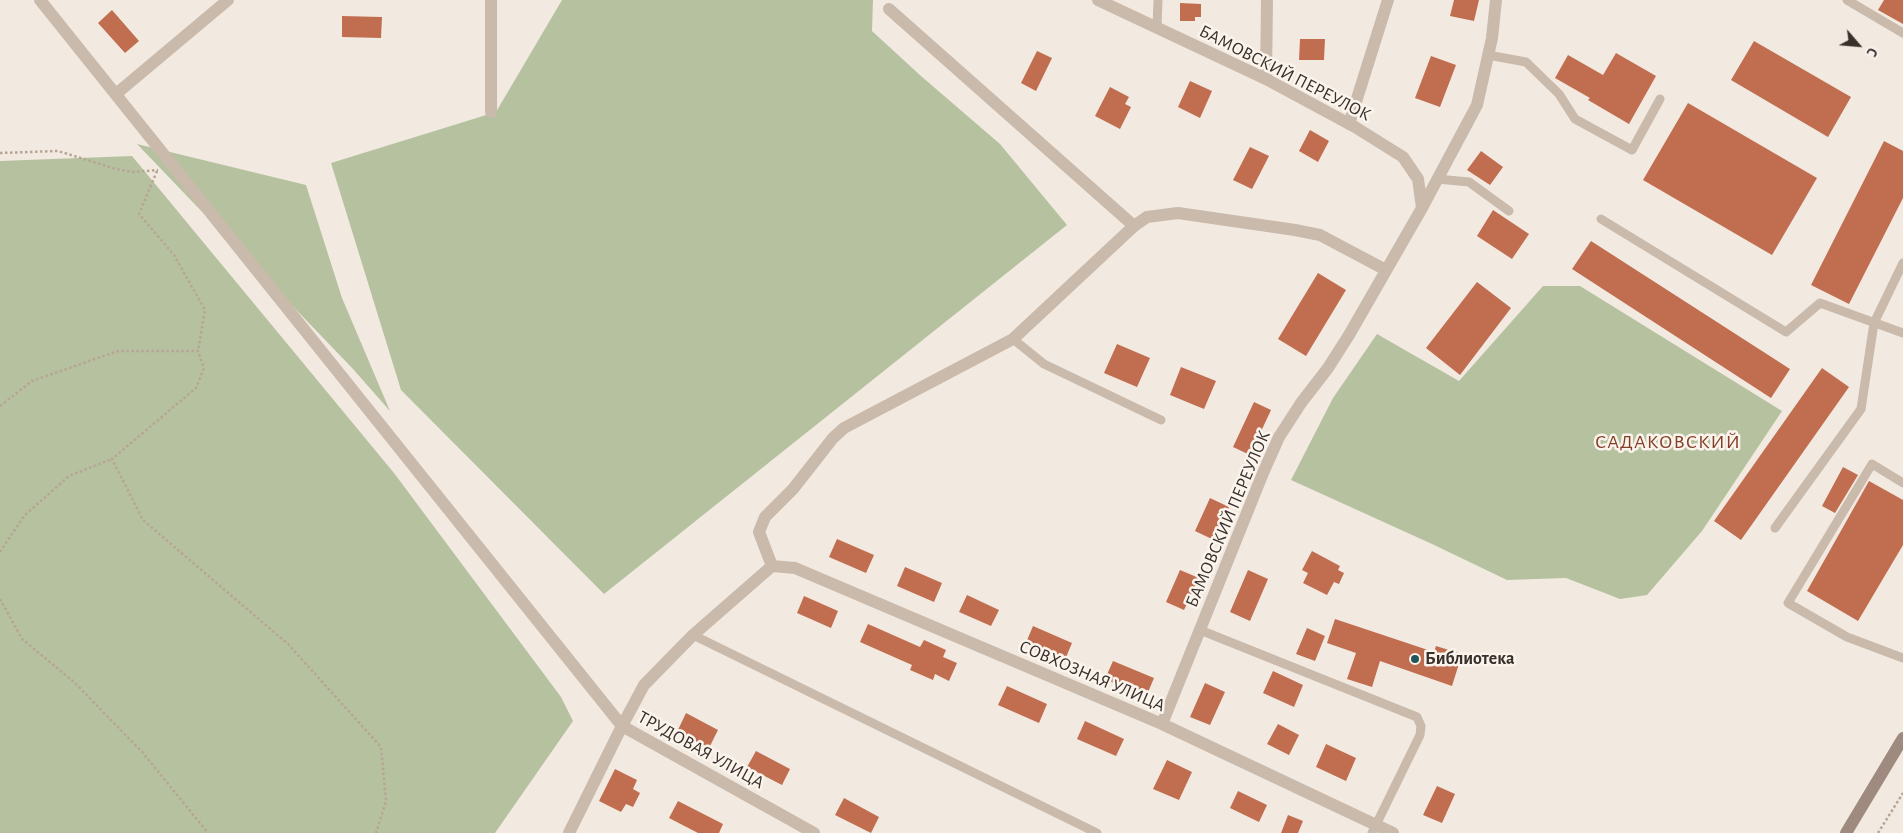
<!DOCTYPE html>
<html>
<head>
<meta charset="utf-8">
<style>
	body { margin:0 }
	#map { position:relative; width:1903px; height:833px; overflow:hidden; background:#f2eae0; font-family:"Alegreya Sans",sans-serif }
	canvas { display:block }
	.north { position:absolute; left:1833px; top:20px; width:50px; height:50px; -webkit-text-stroke:4px #faf4ed; paint-order:stroke; rotate:117deg; font-size:14px; font-weight:700; line-height:20px; text-align:center; color:#392f2b }
	.north::after { content:''; display:block; margin:auto; width:18px; height:22px; background:#392f2b; clip-path:polygon(50% 0,100% 100%,50% 72%,0 100%) }
</style>
</head>
<body>
<div id="map">
<canvas width="1903" height="833"></canvas>
<div class="north">С</div>
</div>
<script>
const ctx = document.querySelector('canvas').getContext('2d');
ctx.lineJoin = 'round';
function fill(path, color) { ctx.fillStyle = color; ctx.fill(path, 'evenodd'); }
const poly = rows => new Path2D(rows.map(r => 'M' + r).join(''));
function stroke(path, color, width, dash) { ctx.strokeStyle = color; ctx.lineWidth = width; ctx.lineCap = dash ? 'butt' : 'round'; ctx.setLineDash(dash || []); ctx.stroke(path); }
function write(font, color, halo, rows, align = 'center') {
  ctx.font = font + ' "Alegreya Sans",sans-serif'; ctx.lineWidth = 5; ctx.setLineDash([]); ctx.textBaseline = 'middle'; ctx.strokeStyle = halo; ctx.fillStyle = color; for (const [text, x, y, turn = 0] of rows) {
    ctx.save(); ctx.translate(x, y); ctx.rotate((+turn || 0) * Math.PI / 180); ctx.textAlign = isNaN(turn) ? turn : align; if (halo) ctx.strokeText(text, 0, 0); ctx.fillText(text, 0, 0); ctx.restore();
  }
}
fill(poly([
	[562,0,873,0,872,31,921,76,1000,144,1067,225,604,594,401,390,331,163,496,112],
	[137,144,306,185,342,298,390,411,353,369],
	[132,156,394,473,561,697,573,721,495,833,0,833,0,161],
	[1543,286,1580,286,1782,411,1702,531,1647,595,1620,599,1566,578,1507,580,1432,544,1291,480,1333,398,1377,334,1459,381]
]), '#b6c1a0');
fill(poly([
	[1454,0,1479,0,1474,21,1450,16],
	[1884,0,1903,0,1903,24,1878,10],
	[1180,3,1201,4,1201,17,1195,17,1195,21,1180,21],
	[112,10,139,41,125,53,98,23],
	[342,16,382,17,381,38,342,37],
	[1300,39,1325,39,1324,60,1299,60],
	[1754,41,1851,97,1828,137,1731,80],
	[1037,51,1052,58,1036,91,1021,83],
	[1616,53,1656,76,1629,124,1588,100,1590,98,1555,78,1568,55,1603,75],
	[1431,56,1456,65,1440,107,1415,98],
	[1190,81,1212,91,1200,118,1178,107],
	[1110,87,1129,97,1125,104,1131,107,1120,129,1095,116],
	[1688,103,1817,178,1772,255,1643,180],
	[1310,130,1329,141,1318,162,1299,151],
	[1884,141,1903,151,1903,198,1849,304,1811,285],
	[1250,147,1269,156,1252,189,1233,180],
	[1481,151,1503,167,1490,185,1467,170],
	[1493,210,1529,234,1512,259,1477,236],
	[1591,241,1790,369,1771,398,1572,269],
	[1318,273,1346,290,1306,356,1278,339],
	[1477,282,1511,308,1460,375,1426,348],
	[1117,344,1150,358,1137,387,1104,373],
	[1181,367,1216,381,1204,409,1170,395],
	[1822,368,1849,387,1741,540,1714,521],
	[1254,402,1271,410,1250,455,1233,447],
	[1843,467,1858,475,1835,513,1822,506],
	[1869,481,1903,500,1903,545,1858,621,1807,591],
	[1210,498,1229,507,1214,540,1195,531],
	[837,539,874,555,866,573,829,557],
	[1312,551,1340,566,1338,570,1344,573,1339,584,1334,582,1327,595,1303,583,1308,573,1302,570],
	[905,567,942,583,934,602,897,586],
	[1180,570,1199,578,1184,610,1166,602],
	[1248,570,1268,579,1250,621,1230,612],
	[967,595,999,610,991,626,959,612],
	[804,596,838,611,831,628,797,613],
	[1335,619,1434,652,1436,646,1462,654,1452,686,1380,661,1372,687,1347,679,1356,653,1327,643],
	[868,624,920,647,924,640,946,650,943,657,957,663,949,681,935,674,933,680,910,670,912,665,860,642],
	[1033,626,1072,643,1064,662,1025,645],
	[1307,628,1325,636,1315,661,1296,654],
	[1113,661,1154,678,1146,697,1105,679],
	[1273,671,1303,685,1294,707,1263,693],
	[1205,683,1225,692,1210,725,1190,717],
	[1007,686,1047,704,1039,723,998,705],
	[686,713,718,730,709,748,677,732],
	[1085,721,1124,739,1116,756,1077,739],
	[1278,724,1299,735,1289,755,1267,744],
	[1326,744,1356,758,1346,781,1316,767],
	[756,751,790,769,782,785,747,767],
	[1167,760,1192,772,1179,800,1153,789],
	[615,769,637,780,633,789,640,793,633,807,626,804,621,812,599,801],
	[1437,786,1455,794,1442,823,1423,815],
	[1238,791,1267,805,1259,822,1230,808],
	[844,798,879,817,871,833,835,815],
	[678,801,723,824,719,833,698,833,669,818],
	[1288,815,1303,821,1298,833,1281,833]
]), '#c16d50');
stroke(poly([
	[0,153,58,151,116,169,133,172,158,170],
	[157,171,139,214,174,255,205,310,198,351],
	[0,406,32,381,118,351,198,351,204,368,196,388,112,459,143,520,288,644,381,747,386,801,376,833],
	[0,552,24,516,69,476,112,459],
	[0,599,22,639,74,682,143,753,208,833],
	[1878,833,1903,793]
]), '#b6a596', 2.5, [2.5, 2.5]);
stroke(poly([
	[1847,0,1903,33],
	[1157,28,1158,0],
	[1488,55,1526,62,1559,94,1575,119,1632,150,1660,99],
	[1437,179,1469,182,1509,211],
	[1601,219,1786,332,1820,303,1903,333],
	[1013,339,1044,364,1161,420],
	[1903,483,1872,464,1788,603,1847,637,1903,658],
	[1775,528,1861,409,1874,323,1903,263],
	[1200,630,1417,717,1421,726,1420,735,1372,833],
	[693,635,1097,833]
]), '#cabaac', 9);
stroke(poly([
	[40,0,622,726,644,685,693,635,772,566],
	[491,0,491,112],
	[1098,0,1266,79,1355,127,1403,157,1418,179,1422,208],
	[889,9,1134,226],
	[1266,79,1267,0],
	[116,94,228,0],
	[1349,124,1388,0],
	[772,566,759,532,765,517,793,489,833,438,844,428,1013,339,1134,226,1147,217,1178,213,1295,230,1320,235,1386,270],
	[772,566,795,568,1162,724,1393,833],
	[1162,724,1263,473,1279,437,1301,403,1328,368,1349,335,1422,208,1477,105,1492,38,1496,0],
	[569,833,622,726,814,833]
]), '#cabaac', 12);
stroke(poly([
	[1846,833,1903,738]
]), '#9e8a7e', 12);
for (const [x, y, r, color] of [
	[1415,659,5,"#225559"]
]) { const dot = new Path2D(); dot.arc(x, y, r, 0, 2 * Math.PI); ctx.fillStyle = color; ctx.fill(dot); stroke(dot, '#faf4ed', 2); }
write('18px', '#392f2b', '#faf4ed', [
	["БАМОВСКИЙ ПЕРЕУЛОК",1285,73,27],
	["БАМОВСКИЙ ПЕРЕУЛОК",1228,519,-67],
	["СОВХОЗНАЯ УЛИЦА",1092,676,23],
	["ТРУДОВАЯ УЛИЦА",701,750,29]
]);
write('bold 18px', '#392f2b', '#faf4ed', [
	["Библиотека",1425,659]
], 'left');
ctx.letterSpacing = '1px';
write('20px', '#853f27', '#faf4ed', [
	["САДАКОВСКИЙ",1668,442]
]);
ctx.letterSpacing = '0px';
</script>
</body>
</html>
